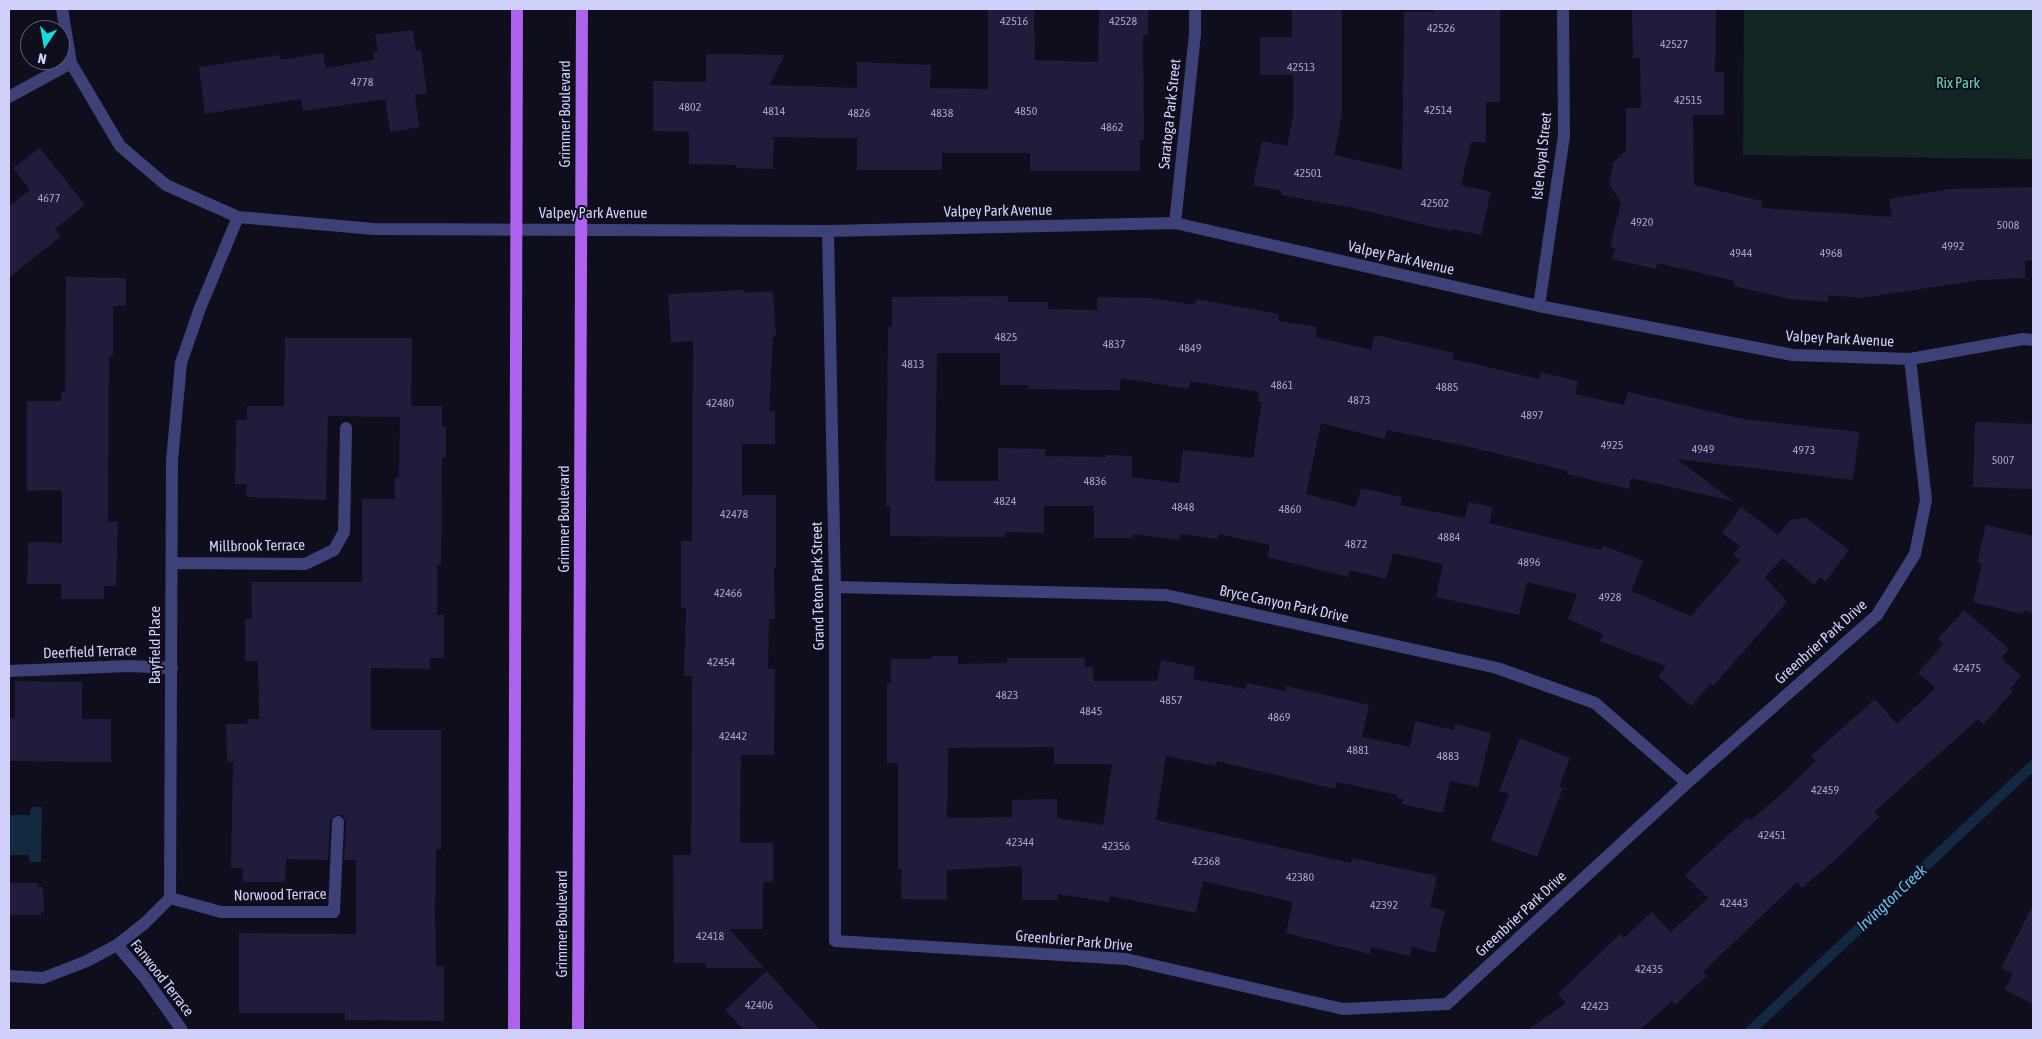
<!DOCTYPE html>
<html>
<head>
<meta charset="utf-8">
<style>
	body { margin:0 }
	#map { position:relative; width:2042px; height:1039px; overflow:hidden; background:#0f0e1d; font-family:"Asap Condensed",sans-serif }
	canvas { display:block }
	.frame { position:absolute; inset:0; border:10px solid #d1d0fa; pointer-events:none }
	.north { position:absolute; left:20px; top:20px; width:50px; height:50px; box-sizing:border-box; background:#0f0e1d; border:1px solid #5d5c75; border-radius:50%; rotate:192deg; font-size:14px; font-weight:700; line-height:20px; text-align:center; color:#d1d0fa }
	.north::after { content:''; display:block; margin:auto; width:18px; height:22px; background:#19dbdc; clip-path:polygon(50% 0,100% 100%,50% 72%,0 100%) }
</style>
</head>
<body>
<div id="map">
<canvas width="2042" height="1039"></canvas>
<div class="frame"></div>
<div class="north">N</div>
</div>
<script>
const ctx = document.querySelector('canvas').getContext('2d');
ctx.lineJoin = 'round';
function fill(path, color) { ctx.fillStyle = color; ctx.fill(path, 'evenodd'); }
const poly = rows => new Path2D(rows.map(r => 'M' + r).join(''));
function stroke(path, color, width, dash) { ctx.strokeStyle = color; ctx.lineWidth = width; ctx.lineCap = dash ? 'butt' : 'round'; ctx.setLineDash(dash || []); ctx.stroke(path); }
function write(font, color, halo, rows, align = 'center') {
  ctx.font = font + ' "Asap Condensed",sans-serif'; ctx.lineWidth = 4; ctx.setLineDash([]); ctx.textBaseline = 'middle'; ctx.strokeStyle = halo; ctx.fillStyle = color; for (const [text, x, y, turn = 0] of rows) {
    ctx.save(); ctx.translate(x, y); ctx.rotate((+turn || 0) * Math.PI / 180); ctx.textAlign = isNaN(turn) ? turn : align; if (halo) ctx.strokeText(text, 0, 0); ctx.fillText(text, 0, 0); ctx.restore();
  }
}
fill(poly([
	[1744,9,2033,9,2033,159,1743,155]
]), '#122624');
fill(poly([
	[31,807,42,807,41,862,30,862,29,855,9,855,9,815,30,815]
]), '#132941');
stroke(poly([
	[1751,1030,2033,765]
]), '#132941', 10);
fill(poly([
	[988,9,1034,9,1035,60,1098,62,1099,9,1148,9,1148,35,1143,35,1144,140,1140,140,1140,171,1030,171,1030,153,942,153,942,170,857,170,857,138,774,137,773,169,736,168,736,165,689,164,689,132,653,131,653,81,706,82,706,54,785,55,769,85,857,88,857,62,931,65,930,88,988,89],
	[1292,9,1342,9,1342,114,1334,155,1402,170,1404,12,1434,12,1434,9,1500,9,1500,102,1486,102,1486,142,1471,142,1461,185,1491,192,1481,235,1452,229,1451,231,1353,208,1281,195,1282,191,1253,185,1262,141,1287,146,1293,117,1293,75,1260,75,1260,37,1292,37],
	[1632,9,1716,9,1715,72,1724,72,1724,115,1693,115,1694,185,1762,201,1761,208,1892,217,1889,199,1951,189,2033,187,2033,260,2025,261,2025,278,1980,280,1861,298,1828,295,1828,302,1789,299,1734,286,1735,281,1657,263,1656,269,1612,259,1615,248,1610,247,1621,202,1609,184,1614,162,1626,150,1626,108,1641,108,1640,58,1633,58],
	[413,30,416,51,421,50,427,93,415,95,419,127,390,132,385,99,303,111,301,99,205,114,199,67,280,55,281,60,323,53,326,68,374,60,373,52,378,51,375,35],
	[40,148,85,205,55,229,61,236,9,278,9,206,30,190,13,168],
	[66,277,126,278,126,306,113,306,113,356,109,356,108,522,118,522,116,586,104,586,104,599,61,599,61,584,27,584,28,542,62,543,62,490,27,491,27,401,61,401,61,392,65,392],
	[744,290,744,293,773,291,776,336,773,337,769,411,775,411,775,444,742,444,742,495,776,495,776,568,774,568,775,619,769,619,768,669,775,669,774,755,741,755,740,843,773,843,773,882,763,882,763,929,729,929,764,968,706,968,706,963,674,963,673,855,691,855,692,676,684,676,686,608,681,608,681,541,692,541,693,341,671,343,668,294],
	[1008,296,1008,302,1048,302,1048,309,1097,310,1097,297,1151,298,1195,305,1196,299,1279,314,1278,321,1317,327,1316,337,1371,350,1375,335,1454,353,1453,359,1500,370,1539,379,1540,372,1578,381,1575,394,1624,405,1628,392,1743,419,1859,432,1853,480,1677,459,1733,501,1631,478,1629,489,1567,474,1568,471,1470,447,1387,430,1385,439,1321,423,1306,494,1356,507,1361,488,1402,497,1400,505,1465,518,1468,502,1493,507,1489,523,1601,550,1602,545,1643,561,1631,591,1691,616,1740,560,1733,555,1740,546,1722,533,1741,507,1778,535,1790,520,1806,518,1849,550,1826,581,1820,577,1814,585,1783,558,1765,577,1787,602,1713,686,1711,683,1691,706,1658,676,1666,666,1600,641,1603,634,1568,619,1577,594,1527,582,1519,615,1436,597,1443,564,1393,553,1386,579,1350,570,1348,577,1267,557,1270,545,1219,534,1218,539,1180,534,1179,540,1133,534,1133,538,1094,538,1094,506,1044,506,1044,533,1005,532,1005,537,890,536,890,506,886,506,888,327,892,327,892,297],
	[937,353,1000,353,1000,385,1028,385,1028,389,1120,390,1121,378,1189,389,1190,381,1259,392,1257,401,1262,402,1253,458,1183,450,1179,483,1132,477,1132,456,1107,455,1107,457,1046,456,1045,449,998,448,998,481,935,481],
	[285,338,412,338,411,406,442,406,442,427,446,427,446,457,442,458,441,565,437,565,437,615,444,615,444,658,430,658,430,669,371,668,371,730,441,730,441,849,436,849,435,914,436,966,444,966,444,1021,345,1020,345,1013,239,1013,239,933,356,934,356,860,344,860,346,822,342,815,335,815,330,821,328,860,286,859,285,882,243,882,243,868,231,868,233,762,227,762,226,724,247,724,248,719,259,719,258,661,245,661,245,619,252,619,251,582,362,582,362,499,395,499,395,478,399,478,400,417,328,416,326,500,246,497,247,484,235,484,236,420,247,420,247,406,284,406],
	[1975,422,2033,424,2033,489,1973,487],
	[1986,525,2033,536,2033,613,2024,610,2023,614,1973,602,1982,564,1977,563],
	[1964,610,2009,649,2001,658,2021,676,2010,689,2013,691,1984,724,1978,719,1874,812,1879,817,1837,858,1802,888,1797,882,1703,972,1707,976,1675,1005,1672,1001,1640,1030,1528,1030,1566,1003,1558,994,1620,934,1624,938,1652,912,1671,932,1708,898,1685,875,1748,817,1751,820,1788,788,1816,761,1811,756,1875,699,1897,724,1935,688,1918,673,1943,644,1938,639],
	[932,656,958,656,958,664,1007,663,1007,658,1085,658,1085,667,1093,667,1093,681,1157,681,1161,660,1195,667,1193,679,1246,689,1247,683,1285,691,1286,686,1369,705,1362,737,1410,747,1415,721,1454,730,1455,724,1491,733,1478,787,1450,781,1443,813,1402,804,1403,799,1397,798,1398,795,1337,782,1335,789,1217,761,1216,766,1166,756,1156,820,1351,863,1352,858,1437,876,1430,907,1445,911,1435,953,1412,947,1410,956,1371,947,1370,954,1286,933,1293,902,1203,881,1196,913,1110,896,1109,902,1058,894,1058,900,1022,900,1022,866,947,870,947,900,901,899,902,869,898,869,898,763,887,763,887,683,891,683,891,659,932,659],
	[1054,747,1054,764,1112,764,1103,825,1057,818,1057,799,1012,800,1012,817,947,818,948,748],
	[15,681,82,682,82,719,111,719,111,762,9,761,9,718,15,718],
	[1520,738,1570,758,1559,787,1563,788,1537,857,1491,840,1509,794,1499,791],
	[9,883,38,883,38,887,43,887,44,912,41,912,41,915,9,915],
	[2033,905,2033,1004,2005,990,2013,974,2001,968],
	[767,971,820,1030,744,1030,725,1010]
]), '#201c3c');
stroke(poly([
	[62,9,71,63,120,146,166,185,238,217,374,229,828,231,1175,223,1539,306,1793,355,1910,359,2023,339,2033,340],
	[9,97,71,63],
	[1175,223,1195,34,1195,9],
	[828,231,835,587,835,941,1126,959,1343,1009,1447,1004,1687,783,1877,615,1915,554,1926,500,1910,359],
	[1539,306,1564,136,1563,9],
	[172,563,305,564,334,550,344,532,346,428],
	[835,587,1166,595,1497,668,1595,703,1687,783],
	[9,671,129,666,172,668],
	[170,898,221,912,334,912,338,822],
	[117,945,145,978,182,1030],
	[9,976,43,978,87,961,117,945,145,923,170,898,172,461,181,363,200,308,238,217]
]), '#3e4177', 12);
stroke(poly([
	[514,1030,517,9],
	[578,1030,582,9]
]), '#ad63ed', 12);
write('12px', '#a5a3ca', null, [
	["42516",1014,21],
	["42528",1123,21],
	["42526",1441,28],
	["42527",1674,44],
	["42513",1301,67],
	["4778",362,82],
	["42515",1688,100],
	["4802",690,107],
	["42514",1438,110],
	["4814",774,111],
	["4850",1026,111],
	["4826",859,113],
	["4838",942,113],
	["4862",1112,127],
	["42501",1308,173],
	["4677",49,198],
	["42502",1435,203],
	["4920",1642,222],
	["5008",2008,225],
	["4992",1953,246],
	["4944",1741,253],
	["4968",1831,253],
	["4825",1006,337],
	["4837",1114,344],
	["4849",1190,348],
	["4813",913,364],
	["4861",1282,385],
	["4885",1447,387],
	["4873",1359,400],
	["42480",720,403],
	["4897",1532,415],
	["4925",1612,445],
	["4949",1703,449],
	["4973",1804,450],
	["5007",2003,460],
	["4836",1095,481],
	["4824",1005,501],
	["4848",1183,507],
	["4860",1290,509],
	["42478",734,514],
	["4884",1449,537],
	["4872",1356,544],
	["4896",1529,562],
	["42466",728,593],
	["4928",1610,597],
	["42454",721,662],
	["42475",1967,668],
	["4823",1007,695],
	["4857",1171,700],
	["4845",1091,711],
	["4869",1279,717],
	["42442",733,736],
	["4881",1358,750],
	["4883",1448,756],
	["42459",1825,790],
	["42451",1772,835],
	["42344",1020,842],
	["42356",1116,846],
	["42368",1206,861],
	["42380",1300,877],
	["42443",1734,903],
	["42392",1384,905],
	["42418",710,936],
	["42435",1649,969],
	["42406",759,1005],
	["42423",1595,1006]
]);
write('15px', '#65d1ac', '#0f0e1d', [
	["Rix Park",1958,83]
]);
write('15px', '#d1d0fa', '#0f0e1d', [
	["Grimmer Boulevard",565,114,-90],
	["Saratoga Park Street",1170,114,-84],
	["Isle Royal Street",1542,156,-84],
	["Valpey Park Avenue",998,211,-1],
	["Valpey Park Avenue",593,213],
	["Valpey Park Avenue",1401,258,13],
	["Valpey Park Avenue",1840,339,3],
	["Grimmer Boulevard",564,519,-90],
	["Millbrook Terrace",257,546,-1],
	["Grand Teton Park Street",818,586,-91],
	["Bryce Canyon Park Drive",1284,604,12],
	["Greenbrier Park Drive",1821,642,-42],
	["Bayfield Place",155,645,-90],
	["Deerfield Terrace",90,652,-2],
	["Norwood Terrace",280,895,-1],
	["Greenbrier Park Drive",1521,914,-43],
	["Grimmer Boulevard",562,924,-90],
	["Greenbrier Park Drive",1074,941,5],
	["Fanwood Terrace",162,978,52]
]);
write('italic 16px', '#69bdee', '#0f0e1d', [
	["Irvington Creek",1892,898,-43]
]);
</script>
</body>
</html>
